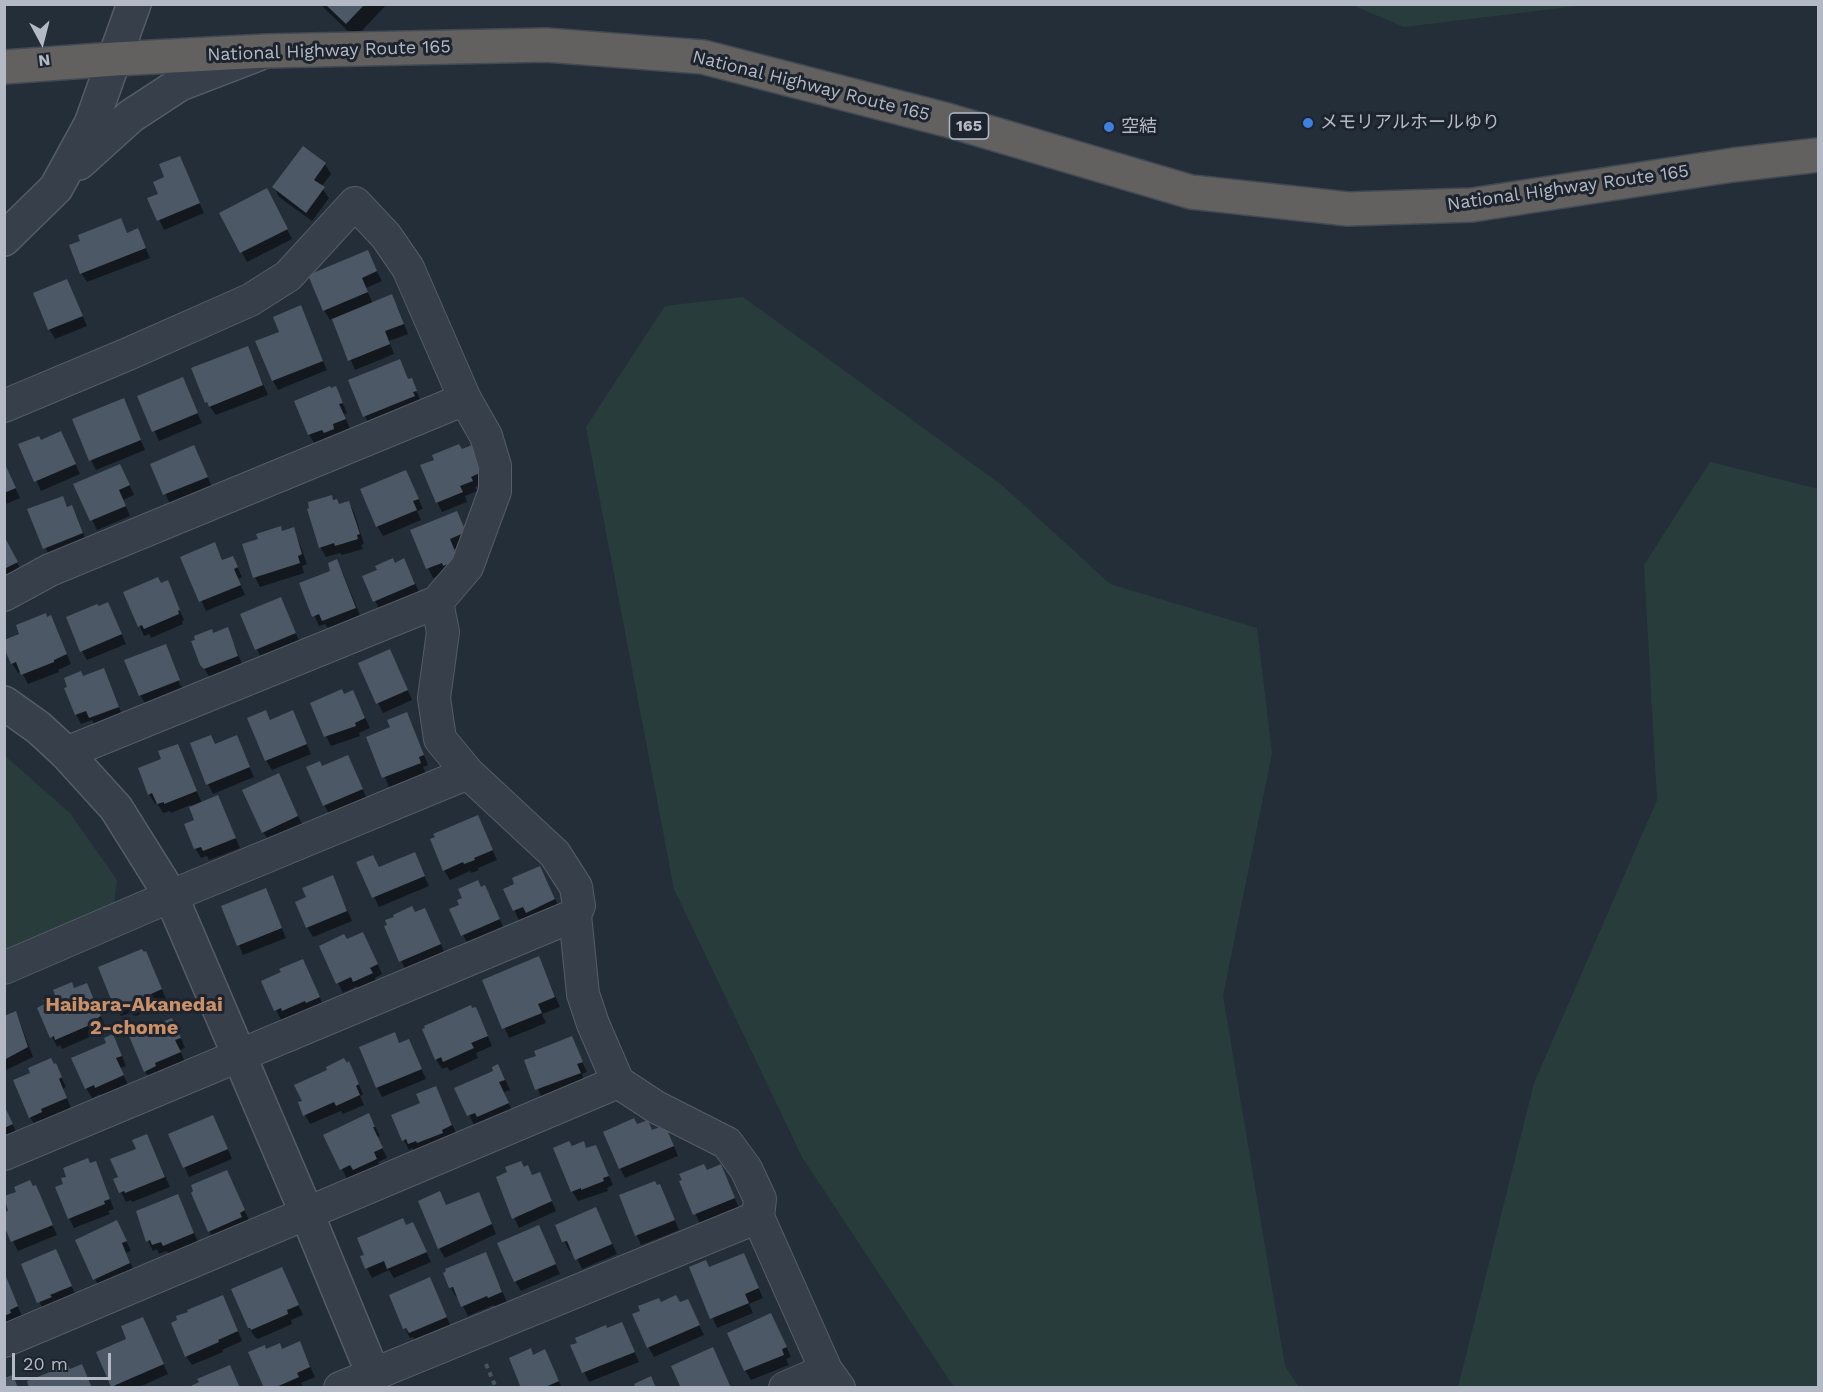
<!DOCTYPE html>
<html>
<head>
<meta charset="utf-8">
<style>
	body { margin:0 }
	#map { position:relative; width:1823px; height:1392px; overflow:hidden; background:#242e39; font-family:"Work Sans",sans-serif }
	canvas { display:block }
	.frame { position:absolute; inset:0; border:6px solid #b3bac5; pointer-events:none }
	.north { position:absolute; left:12px; top:12px; width:60px; height:60px; -webkit-text-stroke:4px #1d242e; paint-order:stroke; rotate:173deg; font-size:16px; font-weight:700; line-height:24px; text-align:center; color:#b3bac5 }
	.north::after { content:''; display:block; margin:auto; width:21px; height:27px; background:#b3bac5; clip-path:polygon(50% 0,100% 100%,50% 72%,0 100%) }
	.scale { position:absolute; left:12px; top:1353px; width:99px; height:27px; box-sizing:border-box; border:3px solid #b3bac5; border-top:0; padding-left:8px; font-size:18px; line-height:21px; white-space:nowrap; color:#b3bac5; -webkit-text-stroke:4px #1d242e; paint-order:stroke }
</style>
</head>
<body>
<div id="map">
<canvas width="1823" height="1392"></canvas>
<div class="frame"></div>
<div class="north">N</div>
<div class="scale">20 m</div>
</div>
<script>
const ctx = document.querySelector('canvas').getContext('2d');
ctx.lineJoin = 'round';
function fill(path, color) { ctx.fillStyle = color; ctx.fill(path, 'evenodd'); }
const poly = rows => new Path2D(rows.map(r => 'M' + r).join(''));
function stroke(path, color, width, dash) { ctx.strokeStyle = color; ctx.lineWidth = width; ctx.lineCap = dash ? 'butt' : 'round'; ctx.setLineDash(dash || []); ctx.stroke(path); }
function write(font, color, halo, rows, align = 'center') {
  ctx.font = font + ' "Work Sans","Noto Sans JP",sans-serif'; ctx.lineWidth = 6; ctx.setLineDash([]); ctx.textBaseline = 'middle'; ctx.strokeStyle = halo; ctx.fillStyle = color; for (const [text, x, y, turn = 0] of rows) {
    ctx.save(); ctx.translate(x, y); ctx.rotate((+turn || 0) * Math.PI / 180); ctx.textAlign = isNaN(turn) ? turn : align; if (halo) ctx.strokeText(text, 0, 0); ctx.fillText(text, 0, 0); ctx.restore();
  }
}
fill(poly([
	[1352,5,1585,5,1404,27],
	[743,297,1003,486,1110,584,1257,628,1272,753,1223,996,1285,1366,1299,1387,954,1387,802,1157,674,889,586,427,665,306],
	[1710,462,1818,489,1818,1387,1458,1387,1534,1083,1657,800,1644,565],
	[4,755,70,813,117,880,114,905,4,951]
]), '#293c3c');
fill(poly([
	[320,4,387,4,355,38],
	[303,148,325,164,331,174,321,187,329,198,312,221,279,197,274,187],
	[179,157,204,213,164,230,149,198,160,194],
	[272,200,292,239,247,262,221,214],
	[138,230,150,258,87,282,81,273,127,234],
	[367,252,382,281,366,288,373,304,397,306,408,334,389,341,394,354,355,370,333,318,330,320,324,310],
	[67,281,87,326,55,339,49,329],
	[300,307,327,370,278,390,273,381,281,333],
	[247,347,268,395,216,415,206,402],
	[182,379,202,423,159,441,139,397],
	[411,380,421,401,370,426,365,416],
	[336,388,347,413,344,414,350,429,337,434,339,439,315,444,309,435,331,390],
	[128,410,145,450,96,470,91,460],
	[41,442,66,443,80,474,41,491,20,445],
	[459,445,487,482,475,487,477,491,465,496,467,502,442,512,437,502,436,461],
	[198,456,212,487,170,504,152,465],
	[4,463,20,498,4,505],
	[406,472,423,509,417,511,421,520,383,536,377,526],
	[125,475,134,495,123,500,130,516,97,530,75,485],
	[62,497,68,508,71,507,77,517,87,543,50,558,29,510],
	[331,497,339,505,348,502,354,512,364,544,361,545,363,549,342,555,340,553,326,557,320,547,311,509],
	[456,512,470,542,454,549,461,566,433,578,428,568],
	[293,529,298,539,307,564,302,566,304,573,260,587,255,577,282,532],
	[4,537,22,572,4,581],
	[220,554,223,562,233,558,242,577,238,579,245,595,206,611,182,558],
	[409,570,420,594,380,611,364,577],
	[342,571,361,618,329,630,325,624,319,626,301,584],
	[167,582,184,620,182,621,183,624,151,638,149,634,144,636,125,593],
	[281,599,300,643,262,659,257,649],
	[98,608,113,614,126,644,87,660,82,651],
	[56,627,71,664,58,670,59,672,28,684,21,671,18,673,12,663],
	[227,629,243,666,210,678,202,665],
	[168,654,181,687,183,686,184,689,146,705,140,695],
	[395,661,412,700,383,713,378,703],
	[104,670,123,717,96,727,92,720,81,724,76,714,83,678],
	[353,692,370,728,359,733,360,736,331,746,326,736,344,695],
	[266,712,271,721,293,712,311,754,272,770,266,760],
	[407,714,428,765,423,767,426,773,389,787,368,737,392,728],
	[236,737,254,777,213,794,208,784,215,745],
	[177,746,202,803,218,797,240,848,209,860,207,856,201,858,195,848,196,821,190,805,171,813,170,811,163,813,157,803,155,804,149,794,163,760],
	[348,757,367,799,330,815,324,805,322,768],
	[283,785,303,826,269,841,263,832],
	[478,817,497,860,478,868,479,870,471,873,470,871,450,880,444,870],
	[414,854,429,886,379,907,358,863,379,869],
	[540,867,560,909,532,921,529,916,519,920,505,890,516,884],
	[332,876,352,921,313,937,307,927,308,898],
	[481,888,490,896,504,929,468,945,451,910,461,905],
	[266,890,286,938,243,955,223,907],
	[415,914,430,919,445,954,406,971,386,927],
	[347,941,368,943,382,974,375,978,377,983,359,991,357,986,343,993,338,983],
	[151,963,166,999,155,1004,157,1007,136,1016,130,1013,121,1016,100,968],
	[543,968,560,1007,542,1014,546,1023,509,1038,484,980],
	[308,971,324,1007,289,1020,287,1017,281,1020,263,982],
	[75,990,92,994,105,1026,100,1029,101,1032,62,1049,60,1045,57,1047,39,1009,57,996],
	[15,1013,20,1022,33,1057,4,1071,4,1017],
	[480,1018,492,1046,476,1053,478,1058,450,1071,447,1067,442,1069,436,1059,427,1029],
	[177,1029,185,1048,180,1050,185,1062,151,1081,145,1071],
	[394,1034,400,1044,409,1041,426,1079,382,1097,377,1087],
	[571,1038,587,1072,582,1074,585,1083,542,1099,526,1061,538,1057],
	[118,1046,126,1066,120,1068,128,1085,102,1097,100,1094,92,1098,86,1088],
	[55,1065,66,1087,63,1089,71,1108,45,1119,46,1122,36,1127,30,1117],
	[498,1065,510,1090,504,1092,513,1113,484,1126,482,1122,474,1125,456,1088,495,1072],
	[354,1073,363,1094,360,1096,364,1105,343,1114,341,1111,310,1124,305,1115],
	[440,1098,457,1135,415,1153,412,1148,409,1150,404,1140],
	[4,1106,17,1134,4,1139],
	[369,1115,380,1136,377,1137,387,1158,378,1162,381,1169,360,1179,357,1174,347,1179,325,1135],
	[218,1126,232,1159,189,1177,170,1135],
	[637,1126,670,1137,678,1156,625,1178,620,1168],
	[147,1136,170,1187,132,1202,131,1200,126,1202,115,1180,120,1178],
	[596,1146,613,1185,607,1188,608,1191,578,1201,572,1191,572,1148,587,1149],
	[95,1163,114,1209,108,1211,110,1214,74,1228,69,1218,65,1185,90,1164],
	[720,1166,739,1208,700,1224,681,1182],
	[528,1167,533,1176,540,1174,556,1211,519,1228,497,1178],
	[231,1181,249,1220,215,1241,209,1231],
	[659,1186,679,1230,641,1245,621,1196],
	[36,1187,57,1235,18,1251,4,1223,10,1212,4,1198],
	[440,1193,447,1207,484,1204,496,1234,445,1258,439,1248],
	[178,1196,198,1242,170,1255,167,1251,159,1254,157,1249,153,1251,148,1241],
	[596,1209,617,1254,582,1269,573,1250,569,1251,557,1225],
	[413,1224,431,1262,394,1278,389,1270,372,1278,367,1268,406,1226],
	[539,1227,560,1274,521,1291,515,1281],
	[122,1232,131,1251,126,1253,135,1273,100,1289,77,1240],
	[56,1251,76,1296,44,1312,23,1265],
	[485,1254,507,1302,495,1307,494,1305,468,1316,458,1296,456,1297,451,1288,445,1273],
	[744,1255,763,1298,749,1304,753,1313,717,1328,691,1268,709,1269],
	[282,1269,303,1315,291,1320,292,1324,258,1339,255,1337,249,1328],
	[4,1276,22,1316,4,1327],
	[435,1289,451,1327,416,1342,413,1337,410,1338,405,1328,391,1295],
	[688,1301,704,1335,654,1357,648,1347,661,1304,680,1304],
	[228,1307,242,1341,222,1350,223,1352,192,1365,186,1356,179,1320],
	[143,1319,168,1374,137,1388,113,1388,98,1353,128,1340],
	[622,1324,639,1362,589,1382,572,1346],
	[776,1324,791,1357,786,1359,789,1365,751,1380,745,1370],
	[282,1350,304,1353,315,1377,301,1383,303,1387,265,1388,267,1351],
	[545,1351,562,1388,523,1388,533,1356]
]), '#0007');
fill(poly([
	[325,4,365,4,346,24],
	[303,146,326,163,314,180,325,187,306,213,272,187],
	[180,156,200,203,157,221,147,198,158,194,153,182,164,177,159,164],
	[267,188,288,229,240,253,219,213],
	[121,218,127,233,138,228,146,248,80,274,69,245,80,241,78,235],
	[368,250,377,271,362,278,368,292,323,311,308,275],
	[67,279,83,316,48,330,33,293],
	[392,294,404,324,385,331,390,344,348,361,332,319],
	[301,305,323,361,272,381,255,341,279,332,273,317],
	[248,346,263,385,209,407,207,402,205,403,191,368],
	[400,359,408,379,412,378,417,391,413,392,415,396,363,417,348,380],
	[183,377,198,413,152,432,137,396],
	[330,386,331,388,336,386,343,403,339,404,346,419,333,424,334,429,324,433,322,430,308,435,294,401],
	[124,398,141,440,89,461,72,419],
	[61,431,76,464,34,482,18,444,39,436,41,440],
	[459,444,462,449,472,445,482,472,471,477,473,481,460,486,463,492,436,503,420,465,434,460,432,455],
	[194,445,208,477,163,495,150,464],
	[4,462,16,488,4,493],
	[120,464,130,485,119,490,126,506,90,521,73,484],
	[406,470,419,499,413,501,417,510,376,527,360,489],
	[332,495,333,500,337,499,339,504,349,501,360,534,357,535,358,539,335,546,334,543,319,548,307,509,309,508,308,502],
	[63,496,67,507,72,505,83,533,43,549,27,509],
	[457,511,466,532,450,539,457,556,452,559,453,562,443,566,442,563,426,569,410,530],
	[281,526,282,531,294,527,302,554,298,556,300,563,253,578,242,544,258,539,256,534],
	[4,536,18,562,4,569],
	[215,542,222,560,233,556,238,567,234,569,241,585,199,602,180,557],
	[393,558,395,563,404,558,415,584,373,602,362,576,377,570,375,566],
	[337,559,356,608,322,621,319,614,312,617,299,583,330,571,328,563],
	[158,577,161,583,168,580,180,610,178,611,179,614,144,629,142,625,138,627,123,592],
	[281,597,296,633,255,650,240,614],
	[108,602,122,634,80,652,66,617,97,604,99,606],
	[46,613,47,617,51,615,67,654,54,660,54,662,21,675,16,662,11,664,4,648,4,640,19,634,16,625],
	[228,627,238,656,204,669,200,665,191,641,195,640,194,636,212,629,213,633],
	[166,644,180,680,139,696,124,660],
	[390,649,408,690,376,704,358,663],
	[104,668,119,707,89,718,86,711,75,715,64,688,67,687,64,678,81,671,83,676],
	[342,689,344,694,353,690,365,718,355,723,356,726,324,737,310,703],
	[266,710,270,720,293,710,307,744,265,761,247,718],
	[407,712,424,755,419,757,421,763,382,778,366,737,390,727,387,720],
	[211,735,215,744,237,735,250,767,206,785,190,743],
	[178,744,197,791,164,804,164,802,157,804,152,793,148,795,138,768,161,759,158,751],
	[348,755,363,789,323,806,306,767,320,761,322,766],
	[279,773,298,816,262,833,242,790],
	[218,795,236,838,203,851,201,847,194,849,184,824,194,820,189,807],
	[478,815,493,850,474,858,475,860,464,864,463,862,443,871,430,839,435,837,433,834],
	[415,852,425,876,372,898,356,862,373,855,379,867],
	[540,866,555,899,526,913,523,907,513,911,503,889,514,884,512,878],
	[333,875,347,911,306,928,295,902,306,897,302,888],
	[478,880,481,887,485,885,500,919,461,936,449,909,459,905,457,900,462,898,458,889],
	[266,888,282,928,237,946,221,906],
	[412,906,415,912,425,908,441,944,399,962,384,926,387,925,385,920,394,917,393,915],
	[363,932,378,964,370,968,373,973,353,982,351,977,336,984,319,946,344,934,347,939],
	[142,949,144,952,146,951,162,989,151,994,153,997,129,1007,128,1005,124,1006,123,1004,114,1007,98,967],
	[539,956,555,997,538,1004,542,1013,502,1029,482,980],
	[303,959,320,997,306,1003,305,1001,282,1011,281,1008,274,1011,261,981,281,972,279,969],
	[72,982,74,988,87,983,101,1016,96,1019,97,1022,55,1040,54,1036,50,1038,37,1008,44,1004,43,1000,55,995,53,990],
	[471,1005,472,1008,476,1007,488,1036,471,1043,474,1048,443,1062,441,1057,435,1060,422,1029,425,1028,424,1026],
	[16,1011,28,1047,4,1060,4,1016],
	[172,1018,181,1038,175,1040,181,1052,155,1063,156,1066,144,1072,129,1036],
	[395,1032,399,1043,409,1039,422,1069,376,1088,359,1047],
	[113,1034,122,1056,116,1058,124,1075,95,1088,94,1085,85,1089,71,1058,106,1043,104,1038],
	[572,1036,583,1062,577,1064,581,1073,535,1090,524,1060,536,1056,534,1051],
	[51,1058,54,1064,56,1063,62,1077,59,1079,67,1098,41,1109,42,1112,29,1118,13,1080,30,1073,28,1068],
	[344,1058,347,1063,349,1061,359,1084,356,1086,360,1095,336,1106,334,1102,303,1116,298,1102,302,1101,294,1085,327,1070,326,1067],
	[498,1064,505,1080,499,1082,509,1103,477,1117,475,1113,467,1116,454,1088,493,1071,492,1067],
	[436,1086,452,1125,442,1130,443,1133,417,1143,416,1141,408,1144,406,1139,402,1141,391,1115,420,1103,416,1094],
	[4,1105,13,1124,4,1128],
	[369,1113,375,1127,373,1127,383,1148,374,1152,377,1159,353,1170,350,1165,340,1170,323,1135],
	[213,1115,228,1149,183,1168,168,1134],
	[634,1118,637,1124,648,1120,652,1130,665,1125,674,1146,619,1169,603,1132],
	[147,1134,165,1177,125,1193,124,1191,119,1193,113,1179,118,1177,110,1159,136,1149,132,1140],
	[569,1141,572,1146,584,1141,586,1148,596,1145,609,1176,603,1178,604,1181,581,1190,581,1188,571,1192,553,1148],
	[88,1158,90,1163,96,1161,110,1199,104,1201,105,1204,68,1219,55,1187,63,1184,61,1178,66,1177,63,1168],
	[521,1161,524,1167,528,1165,532,1175,540,1172,552,1201,512,1219,496,1177,507,1172,505,1167],
	[704,1164,707,1170,721,1164,735,1198,693,1215,679,1181,682,1180,679,1174],
	[227,1170,245,1210,240,1213,242,1217,208,1232,191,1193,193,1191,191,1185],
	[30,1180,33,1186,36,1185,53,1225,11,1242,4,1226,4,1212,8,1211,4,1196,16,1192,14,1187],
	[655,1181,657,1185,660,1184,675,1220,635,1236,619,1195],
	[440,1191,446,1205,479,1192,492,1224,438,1249,418,1201],
	[178,1194,194,1233,163,1246,161,1242,152,1245,150,1240,146,1242,136,1211],
	[596,1207,612,1244,575,1260,567,1241,562,1242,555,1225],
	[403,1218,406,1225,413,1222,427,1252,387,1269,384,1261,365,1269,360,1256,364,1255,357,1238],
	[117,1220,127,1241,122,1243,130,1263,93,1280,75,1240],
	[539,1225,556,1264,514,1282,497,1243],
	[56,1249,72,1286,50,1295,52,1297,37,1303,21,1264],
	[486,1252,502,1292,488,1298,487,1296,461,1307,453,1287,449,1288,443,1273,446,1271,445,1269],
	[744,1253,759,1288,745,1294,749,1303,710,1319,689,1267,706,1260,709,1267],
	[282,1267,299,1305,287,1310,288,1314,251,1330,250,1328,248,1328,231,1289],
	[5,1274,18,1306,10,1310,11,1313,4,1316],
	[430,1277,447,1317,409,1333,406,1328,403,1329,389,1295],
	[223,1295,238,1331,218,1340,219,1342,185,1357,171,1323,177,1320,176,1316,188,1312,187,1310],
	[676,1295,680,1302,688,1299,700,1325,647,1348,632,1314,640,1311,638,1306,659,1298,661,1302],
	[771,1313,787,1347,782,1349,784,1355,744,1371,727,1333],
	[143,1317,164,1364,111,1387,96,1352,126,1339,121,1326],
	[622,1322,635,1352,582,1373,570,1345,577,1343,575,1338,606,1325,607,1328],
	[300,1341,310,1367,297,1373,299,1377,274,1388,264,1388,248,1352,265,1345,266,1349,280,1343,282,1349],
	[713,1347,731,1388,681,1388,671,1366],
	[531,1348,533,1355,545,1349,559,1381,543,1388,521,1388,509,1358],
	[82,1364,92,1388,29,1388,27,1381,68,1365,70,1369],
	[230,1365,240,1388,187,1388,199,1382,197,1379],
	[13,1375,18,1388,4,1388,4,1378],
	[651,1376,656,1388,636,1388,634,1384]
]), '#4c5865');
const minor = poly([
	[4,406,128,354,250,300,288,276,355,203,386,236,408,268,465,399,486,436,495,466,495,491,467,567,437,602],
	[4,595,50,570,465,399],
	[468,773,555,854,576,887,579,906,575,915],
	[4,968,171,896,468,773,440,739,434,698,443,632,437,602,66,753],
	[4,1154,575,915,583,994,593,1024,618,1082,656,1107,727,1143,746,1169,760,1199,758,1217,826,1370,839,1388],
	[4,1341,618,1082],
	[340,1388,758,1217],
	[785,1388,826,1370]
]);
const tertiary = poly([
	[79,163,131,116,180,84,258,54],
	[4,239,56,188,91,124,134,4],
	[4,703,39,728,66,753,116,808,171,896,307,1214,373,1374]
]);
const trunk = poly([
	[4,67,115,59,266,51,546,45,703,57,947,120,1191,192,1348,209,1472,205,1733,165,1818,155]
]);
stroke(minor, '#565d67', 34);
stroke(tertiary, '#565d67', 36);
stroke(trunk, '#434a54', 36);
stroke(poly([
	[486,1364,496,1388]
]), '#465759', 4, [4.5, 4.5]);
stroke(minor, '#373f4a', 32);
stroke(tertiary, '#373f4a', 33);
stroke(trunk, '#626160', 33);
for (const [x, y, r, color] of [
	[1308,123,6,"#3f7fe0"],
	[1109,127,6,"#3f7fe0"]
]) { const dot = new Path2D(); dot.arc(x, y, r, 0, 2 * Math.PI); ctx.fillStyle = color; ctx.fill(dot); stroke(dot, '#1d242e', 2); }
for (const [x, y, w] of [
	[969,126,39]
]) { const box = new Path2D(); box.roundRect(x - w / 2, y - 13, w, 26, 4.5); ctx.fillStyle = '#1d242e'; ctx.fill(box); stroke(box, '#b3bac5', 1.5); }
write('bold 16px', '#b3bac5', null, [
	["165",969,126]
]);
write('18px', '#b3bac5', '#1d242e', [
	["National Highway Route 165",329,51,-2],
	["National Highway Route 165",811,86,14],
	["National Highway Route 165",1568,188,-8]
]);
write('18px', '#b3bac5', '#1d242e', [
	["メモリアルホールゆり",1320,123],
	["空結",1121,127]
], 'left');
write('bold 20px', '#cc9068', '#1d242e', [
	["Haibara-Akanedai",134,1005],
	["2-chome",134,1028]
]);
</script>
</body>
</html>
